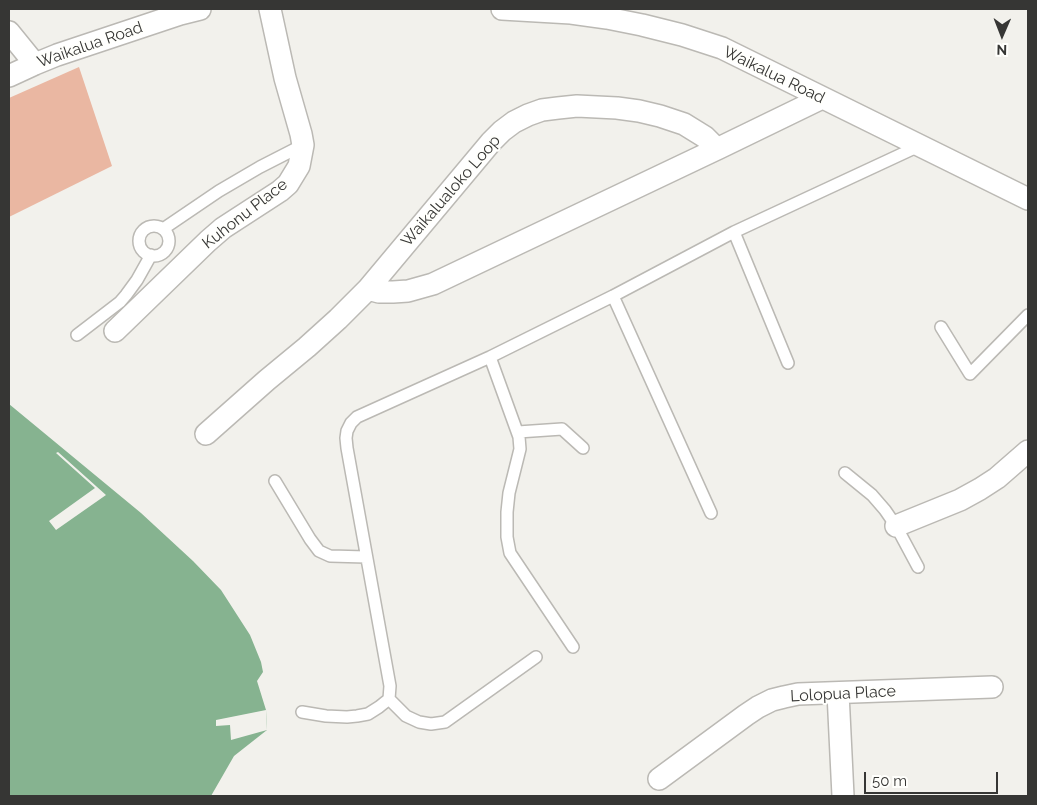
<!DOCTYPE html>
<html>
<head>
<meta charset="utf-8">
<style>
	body { margin:0 }
	#map { position:relative; width:1037px; height:805px; overflow:hidden; background:#f2f1ec; font-family:Raleway,sans-serif }
	canvas { display:block }
	.frame { position:absolute; inset:0; border:10px solid #363634; pointer-events:none }
	.north { position:absolute; left:977px; top:10px; width:50px; height:50px; -webkit-text-stroke:4px #fffffc; paint-order:stroke; rotate:181deg; font-size:14px; font-weight:700; line-height:20px; text-align:center; color:#363634 }
	.north::after { content:''; display:block; margin:auto; width:18px; height:22px; background:#363634; clip-path:polygon(50% 0,100% 100%,50% 72%,0 100%) }
	.scale { position:absolute; left:864px; top:772px; width:134px; height:22px; box-sizing:border-box; border:2px solid #363634; border-top:0; padding-left:6px; font-size:15px; line-height:18px; white-space:nowrap; color:#363634; -webkit-text-stroke:4px #fffffc; paint-order:stroke }
</style>
</head>
<body>
<div id="map">
<canvas width="1037" height="805"></canvas>
<div class="frame"></div>
<div class="north">N</div>
<div class="scale">50 m</div>
</div>
<script>
const ctx = document.querySelector('canvas').getContext('2d');
ctx.lineJoin = 'round';
function fill(path, color) { ctx.fillStyle = color; ctx.fill(path, 'evenodd'); }
const poly = rows => new Path2D(rows.map(r => 'M' + r).join(''));
function stroke(path, color, width, dash) { ctx.strokeStyle = color; ctx.lineWidth = width; ctx.lineCap = dash ? 'butt' : 'round'; ctx.setLineDash(dash || []); ctx.stroke(path); }
function write(font, color, halo, rows, align = 'center') {
  ctx.font = font + ' Raleway,sans-serif'; ctx.lineWidth = 4; ctx.setLineDash([]); ctx.textBaseline = 'middle'; ctx.strokeStyle = halo; ctx.fillStyle = color; for (const [text, x, y, turn = 0] of rows) {
    ctx.save(); ctx.translate(x, y); ctx.rotate((+turn || 0) * Math.PI / 180); ctx.textAlign = isNaN(turn) ? turn : align; if (halo) ctx.strokeText(text, 0, 0); ctx.fillText(text, 0, 0); ctx.restore();
  }
}
fill(poly([
	[79,67,112,166,9,217,9,98]
]), '#eab7a2');
fill(poly([
	[9,404,141,513,193,561,221,590,250,635,261,662,263,672,257,681,266,710,267,730,234,756,211,796,9,796]
]), '#86b390');
fill(poly([
	[58,452,106,495,56,530,49,521,95,488,56,453],
	[266,710,267,730,231,740,230,725,216,726,216,720]
]), '#f2f1ec');
const lane = poly([
	'139 241a15 15 0 1 1 30 0a15 15 0 1 1-30 0Z',
	[163,229,219,191,260,167,303,145],
	[734,232,788,363],
	[613,296,711,513],
	[941,327,970,374,1028,315],
	[77,335,120,302,126,295,137,280,151,255],
	[490,357,519,437,520,449,509,493,507,512,507,537,510,553,573,647],
	[518,432,562,429,583,448],
	[845,473,872,495,885,510,896,526,918,567],
	[275,481,310,539,319,551,330,556,366,557],
	[389,699,406,716,419,722,431,724,445,722,536,657],
	[302,712,326,716,347,717,357,716,368,714,379,707,389,699,390,686,347,448,346,438,347,431,351,423,357,417,490,357,613,296,734,232,919,146]
]);
const street = poly([
	[502,9,571,13,607,18,642,25,682,35,722,48,1028,199],
	[9,32,35,64],
	[9,76,35,64,57,55,180,14,200,9],
	[368,289,379,292,393,292,408,291,433,284,717,149],
	[115,331,208,241,223,228,280,191,288,184,299,166,303,145,301,134,285,78,270,9],
	[206,434,267,380,307,347,338,319,368,289,491,142,502,131,514,122,528,115,542,110,558,108,577,106,617,108,639,111,660,116,684,124,705,137,717,149,822,98],
	[896,526,960,500,980,489,997,478,1028,451],
	[838,693,843,796],
	[659,779,746,715,758,707,772,700,784,697,798,694,992,687]
]);
stroke(lane, '#bbb9b4', 14);
stroke(street, '#bbb9b4', 24);
stroke(lane, '#fff', 11);
stroke(street, '#fff', 21);
write('16px', '#363634', '#fffffc', [
	["Waikalua Road",90,45,-19],
	["Waikalua Road",774,75,26],
	["Waikalualoko Loop",451,191,-49],
	["Kuhonu Place",245,214,-38],
	["Lolopua Place",843,694,-3]
]);
</script>
</body>
</html>
